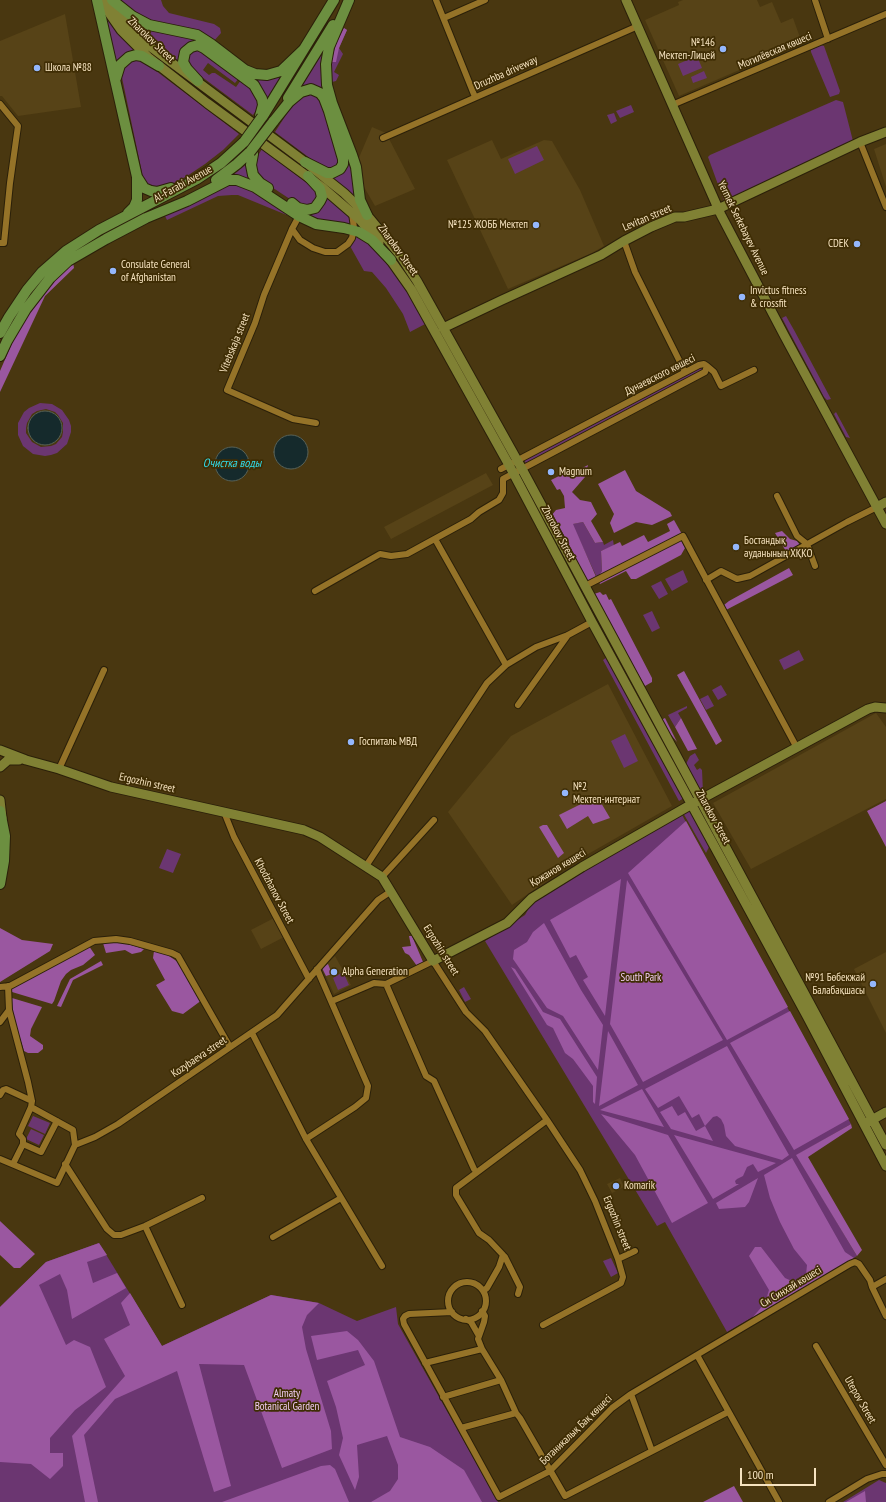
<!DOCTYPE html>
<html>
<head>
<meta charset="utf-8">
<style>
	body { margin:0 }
	#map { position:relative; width:886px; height:1502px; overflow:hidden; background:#493710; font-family:"PT Sans Narrow",sans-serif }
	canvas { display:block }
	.scale { position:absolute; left:740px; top:1468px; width:76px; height:18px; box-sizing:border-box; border:2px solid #f6e3c0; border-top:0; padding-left:5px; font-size:12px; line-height:14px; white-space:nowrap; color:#f6e3c0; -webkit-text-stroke:3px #3f2d04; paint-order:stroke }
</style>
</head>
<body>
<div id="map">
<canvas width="886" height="1502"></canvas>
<div class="scale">100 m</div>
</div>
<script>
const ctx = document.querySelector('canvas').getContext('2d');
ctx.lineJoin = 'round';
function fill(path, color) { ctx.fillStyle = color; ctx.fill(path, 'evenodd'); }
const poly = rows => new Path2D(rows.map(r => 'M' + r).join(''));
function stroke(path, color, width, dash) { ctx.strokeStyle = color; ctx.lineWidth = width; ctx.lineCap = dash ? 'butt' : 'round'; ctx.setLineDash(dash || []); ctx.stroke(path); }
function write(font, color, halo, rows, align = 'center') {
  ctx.font = font + ' "PT Sans Narrow",sans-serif'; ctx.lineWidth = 3.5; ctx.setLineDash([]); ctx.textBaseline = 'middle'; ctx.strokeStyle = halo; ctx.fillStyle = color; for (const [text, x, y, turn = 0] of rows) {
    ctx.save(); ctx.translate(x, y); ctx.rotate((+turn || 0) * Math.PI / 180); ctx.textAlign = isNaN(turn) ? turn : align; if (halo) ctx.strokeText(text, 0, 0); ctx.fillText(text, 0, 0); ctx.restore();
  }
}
fill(poly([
	[683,0,757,0,760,7,772,2,781,23,793,18,802,43,679,96,645,20,679,5,678,2],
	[65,14,81,107,18,116,2,96,0,96,0,41],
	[372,127,386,133,415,189,375,206,364,187,358,160],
	[492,140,501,159,544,140,552,141,580,190,604,246,592,253,508,289,447,160],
	[886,144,886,187,874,149],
	[486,473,493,485,391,539,384,527],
	[608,684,672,806,576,861,512,905,448,812,511,736],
	[876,713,886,727,886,799,751,869,713,803],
	[274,918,284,937,261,949,251,930],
	[886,952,886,1033,854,969],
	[335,956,351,985,334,994,322,968],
	[620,1178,624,1187,612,1193,607,1184]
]), '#574317');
fill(poly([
	[117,0,161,0,163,6,169,13,214,24,220,28,221,33,213,42,150,23],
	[124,14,187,36,199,41,179,64,134,27],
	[105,15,138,53,116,65],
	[344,28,347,30,339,48,343,54,334,72,339,75,336,81,332,82,331,71,332,58,336,44],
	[328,44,323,63,353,164,357,200,331,178,342,171,328,102,301,87],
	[821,45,824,46,840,91,839,94,830,97,811,52,811,50],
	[194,51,202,51,239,78,235,83,208,63,203,70,209,75,212,73,215,73,236,87,241,80,252,87,259,103,257,109,253,115,190,68,186,62,189,53],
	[697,56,702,68,683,76,678,64],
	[133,59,143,61,239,134,223,150,205,164,187,176,168,186,151,188,144,182,121,73,122,69],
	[704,71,707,78,693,83,691,77],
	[285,72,265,104,251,77],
	[308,92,320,97,340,163,333,169,323,168,275,132,295,101],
	[836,100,843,102,853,141,724,201,708,157,710,155],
	[631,105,634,112,620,118,616,111],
	[614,113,617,121,611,124,607,115],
	[537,146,544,160,515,174,508,159],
	[262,149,316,190,318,198,313,206,299,205,261,180,258,176,254,162],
	[248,163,253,180,300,212,314,213,318,212,322,208,327,196,350,215,352,227,318,222,232,176],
	[228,184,243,184,294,218,238,195,232,195,218,196,167,220,165,216],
	[357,234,370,242,400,279,427,323,410,332,403,314,386,288,372,272,364,271,350,246],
	[786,316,794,330,831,399,827,400,824,397,782,318],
	[699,365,707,369,527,465,524,460],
	[40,403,52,404,62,410,69,420,71,426,71,432,67,444,57,453,51,455,45,456,33,454,23,446,18,435,18,423,24,412,29,408],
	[46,409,55,412,58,415,63,423,63,432,62,437,56,444,51,446,41,447,32,442,26,433,26,428,27,423,32,414,37,411],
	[836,412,850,438,846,437,834,414],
	[583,522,595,543,603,542,604,545,613,540,614,546,601,551,602,571,598,580,572,524],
	[683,570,688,582,672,591,665,579],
	[661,581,668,594,659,599,651,586],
	[652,611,660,628,652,632,643,615],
	[799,650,804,660,784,670,779,660],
	[607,657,684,798,679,801,603,660],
	[721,685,727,695,718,700,712,690],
	[708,695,714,706,706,710,700,699],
	[687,706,687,708,678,713,681,718,675,727,668,715],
	[625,734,638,761,624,768,611,741],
	[695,753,699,760,694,765,697,770,700,768,702,770,703,792,700,791,686,764,690,756],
	[689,810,710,845,706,853,682,811],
	[681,813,851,1124,797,1155,857,1256,727,1332,665,1222,657,1226,485,941,525,915,534,899],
	[167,849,181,854,173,873,159,868],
	[343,972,349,985,338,990,333,978],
	[464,987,471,999,465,1002,459,990],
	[33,1116,50,1123,45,1134,28,1126],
	[31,1129,44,1135,39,1145,26,1139],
	[99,1243,162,1346,271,1295,319,1303,357,1321,396,1307,398,1324,498,1502,0,1502,0,1307,46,1262],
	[611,1258,618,1273,611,1277,603,1261],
	[879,1480,886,1483,886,1502,843,1502]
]), '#6b3671');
fill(poly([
	[344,28,347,30,339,48,336,62,331,62,336,44],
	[73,262,74,268,45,296,0,392,0,371,16,334,44,290],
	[588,465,585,477,572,492,580,500,591,502,597,514,591,521,603,542,595,543,583,522,573,524,597,579,602,571,601,551,620,542,622,546,644,535,648,542,670,531,667,524,674,520,683,536,680,538,685,548,681,555,636,579,631,579,626,571,600,584,598,580,588,581,583,578,551,516,556,510,565,508,564,496,560,489,557,490,551,480,563,474,565,477],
	[625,470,636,491,670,512,672,516,652,525,636,522,614,533,610,523,614,514,598,484],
	[782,531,790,539,797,541,800,545,787,553,775,533],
	[789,568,793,575,726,610,724,605,729,601],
	[600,592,603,595,606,594,609,600,611,599,652,678,652,682,645,686,594,598,594,594],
	[684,671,722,741,716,745,677,675],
	[665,718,677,742,667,730,661,720],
	[681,718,697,749,688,751,675,727],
	[597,796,610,818,593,824,588,816,567,829,559,815],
	[886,801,886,847,867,811],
	[686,821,788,1007,727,1040,628,873],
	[543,825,547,825,564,853,558,858,539,827],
	[621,879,605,1016,583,980,588,977,576,955,570,958,550,920],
	[627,880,723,1040,643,1082,610,1024],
	[544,923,581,990,603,1025,598,1070,563,1016,547,1008,513,959,514,950,527,942,533,932],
	[0,928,22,940,53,944,50,951,0,982],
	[409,936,412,936,423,962,417,966,409,955,405,953,402,947,411,946],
	[103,941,121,942,144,949,141,952,132,954,125,950,106,953,103,943],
	[89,946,95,955,83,965,71,970,66,974,61,981,54,1001,52,1004,12,992,11,988],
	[154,951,163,952,181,964,202,1000,183,1014,172,1011,156,985,165,980,153,958],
	[101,961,103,965,73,980,61,1007,57,1006,70,979],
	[328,964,332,974,326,976,322,968],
	[511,967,515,969,543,1012,560,1019,597,1077,595,1104,593,1102,593,1086,573,1059,565,1053,553,1028,547,1025],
	[12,998,42,1007,31,1029,30,1036,43,1045,43,1049,38,1053,28,1053,24,1051,11,1009],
	[790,1011,849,1119,794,1150,730,1043],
	[608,1031,638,1085,599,1106],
	[727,1046,789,1155,782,1160,735,1146,726,1136,724,1125,721,1119,717,1116,713,1117,705,1126,713,1141,671,1129,660,1112,672,1106,678,1116,685,1112,696,1131,705,1126,699,1114,692,1118,679,1096,658,1108,645,1089],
	[642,1089,664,1127,600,1110],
	[601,1114,668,1135,708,1203,672,1223,635,1155],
	[851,1124,852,1128,808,1157,862,1250,857,1256,796,1155],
	[674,1135,776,1163,758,1172,753,1164,747,1167,743,1176,737,1179,735,1181,736,1184,739,1184,713,1199],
	[792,1158,845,1252,854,1258,752,1318,765,1303,769,1290,749,1256,755,1247,761,1247,785,1278,794,1282,802,1280,806,1275,807,1265,794,1249,780,1222,770,1198,764,1175],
	[758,1178,749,1202,745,1207,719,1209,716,1203],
	[0,1221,35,1254,20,1268,14,1268,0,1255],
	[99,1243,107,1255,87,1262,93,1283,117,1273,126,1288,72,1319,67,1290,60,1274,39,1285,66,1345,74,1340,90,1347,106,1387,75,1410,50,1438,50,1453,63,1453,63,1466,50,1479,31,1464,0,1462,0,1307,46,1262],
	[130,1293,162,1346,271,1295,319,1303,307,1315,302,1327,306,1349,331,1431,332,1449,282,1468,244,1365,199,1364,231,1486,214,1492,177,1371,115,1399,84,1435,98,1502,85,1502,72,1436,125,1376,104,1339,130,1325,121,1303],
	[347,1331,358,1340,374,1361,400,1437,430,1447,464,1470,482,1502,371,1502,390,1491,398,1479,398,1465,387,1436,357,1445,359,1477,355,1490,339,1455,343,1438,336,1407,327,1381,365,1365,358,1350,317,1360,311,1336],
	[330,1465,335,1469,349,1502,222,1502,321,1466],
	[734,1486,743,1502,703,1502],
	[865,1491,866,1502,846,1502]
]), '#9a57a0');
const water = poly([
	'28 428a17 17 0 1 1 34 0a17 17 0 1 1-34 0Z',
	'274 452a17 17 0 1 1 34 0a17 17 0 1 1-34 0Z',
	'215 464a17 17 0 1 1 34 0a17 17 0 1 1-34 0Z'
]);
fill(water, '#152a2c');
stroke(water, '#586258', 1);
const street = poly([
	[436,0,475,97],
	[815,0,828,39],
	[444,18,485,0],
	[0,104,18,126,10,183,4,243,0,243],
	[672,105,886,14],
	[383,138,638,26],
	[860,142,886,207],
	[299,216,292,229,264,295,255,323,227,390,293,419,316,423],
	[292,229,300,240,313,248,325,252,337,252,348,244,352,238,354,228,352,213],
	[624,241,635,272,685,372],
	[707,366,714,372,721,386,754,370],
	[777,496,797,536,807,544,815,566],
	[435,539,506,665],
	[706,580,721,571,737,579,750,576,847,522,877,507],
	[585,586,683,536,797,748],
	[315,591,380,554,391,556,407,554,471,519,479,512,499,500,503,493,503,479,705,372,707,366,704,364,699,365,501,469],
	[518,705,568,635],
	[59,769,104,670],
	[224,812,234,837,309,979],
	[366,866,487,683,506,665,536,647,568,635,592,622],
	[382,877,434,820],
	[386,984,426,1076,434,1081,474,1169],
	[0,987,10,986,94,941,116,939,130,941,172,953,178,956,230,1047],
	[332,1001,374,983,386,984,433,961,466,1012,485,1031,547,1120,580,1170,595,1201,618,1259,623,1277,621,1283,543,1325],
	[9,1010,28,1082,32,1101,31,1107,73,1130,75,1145],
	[0,1022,9,1010,8,986],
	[252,1033,306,1139,382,1266],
	[0,1095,3,1090,6,1089,32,1101],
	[306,1139,355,1107,366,1098,368,1086,317,969],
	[23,1144,41,1152,57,1121],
	[0,1159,57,1183,75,1145,95,1137,118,1124,277,1015,378,900,390,892],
	[13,1164,23,1144,23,1139,19,1134,31,1107],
	[65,1164,107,1229,114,1235,121,1235,145,1226,202,1198],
	[145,1226,182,1305],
	[273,1237,341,1198],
	[618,1259,635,1251],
	'448 1301a19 19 0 1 1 38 0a19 19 0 1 1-38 0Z',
	[872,1287,886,1316],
	[483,1291,487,1288,499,1267,503,1255],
	[518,1294,520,1287,505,1257,489,1240,479,1233,456,1195,456,1188,547,1120],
	[482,1311,485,1316,484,1322,478,1339,482,1349,501,1380,516,1413,520,1418,565,1496,728,1412],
	[452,1312,409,1314,405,1316,403,1319,404,1324,499,1497,550,1471,612,1408,631,1394,850,1264,855,1262,859,1264,870,1280,872,1287,886,1279],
	[466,1319,471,1322,479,1336],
	[816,1346,886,1465],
	[697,1355,779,1502],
	[425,1363,482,1349],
	[631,1394,652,1451],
	[443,1397,501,1380],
	[461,1428,516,1413],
	[829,1502,867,1479,882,1474,886,1474]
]);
const secondary = poly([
	[100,0,121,30,148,57,207,103,323,188,360,220,379,243],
	[626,0,721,215,784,335,886,524],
	[110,1,128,26,148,45,305,162,344,193,367,215,400,255,417,281,522,469,886,1145],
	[387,255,411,289,509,465,592,622,807,1016,886,1166],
	[443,328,502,300,601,255,624,241,651,227,675,217,684,217,718,209,860,142,886,132],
	[877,507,886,502],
	[0,750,26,760,59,769,111,787,304,830,320,837,382,877,433,961,507,923,532,898,582,867,692,804,868,709,875,707,886,708],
	[0,767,8,760,19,760],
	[0,800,2,818],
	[868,1122,886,1112]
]);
const primary = poly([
	[97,0,137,177,137,200,134,207,128,213],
	[112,0,132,16,149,25,197,35,211,44,245,70,255,74,267,75,281,71,304,49],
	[349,0,329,47,326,64,327,85,332,103,352,155,356,167,360,200,367,215],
	[116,78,120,65,129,57,136,55,142,56,159,66],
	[198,81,187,69,183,62,185,52,191,47,198,45,204,48,254,85,262,99,263,105,260,116],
	[288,98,333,25],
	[263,116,334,0],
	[273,122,289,102,301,92,311,89,320,93,324,98,329,111,343,159,343,164,340,169,332,173,327,173,305,162],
	[253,154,251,165,253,175,260,183,268,188],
	[137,177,144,188,151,191,157,192,171,188],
	[216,180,237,164,250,152],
	[292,203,298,208,307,210,315,208,320,201,322,197,320,189,308,176],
	[0,333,9,317,27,290,42,272,66,251,99,230,197,179,221,163,244,142],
	[0,356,7,341,26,309,50,278,68,261,106,239,146,218,187,201,228,180,237,180,255,187,299,216,316,224,344,228,359,232,372,240,391,260],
	[0,811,5,836,4,861,0,884]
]);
stroke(street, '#2b2009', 8);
stroke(secondary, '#2b2009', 11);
stroke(primary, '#2b2009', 12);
stroke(street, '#957328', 6);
stroke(secondary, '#808134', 9);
stroke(primary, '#6c8f40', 10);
const primaryBridge = poly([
	[244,142,262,117],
	[250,152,273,122]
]);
stroke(primaryBridge, '#2b2009', 12, []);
stroke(primaryBridge, '#6c8f40', 10);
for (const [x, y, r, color] of [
	[723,49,4,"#94b7fd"],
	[37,68,4,"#94b7fd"],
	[536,225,4,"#94b7fd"],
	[857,244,4,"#94b7fd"],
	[113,271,4,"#94b7fd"],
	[742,297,4,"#94b7fd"],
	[551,472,4,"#94b7fd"],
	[736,547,4,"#94b7fd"],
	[351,742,4,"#94b7fd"],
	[565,793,4,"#94b7fd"],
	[334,972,4,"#94b7fd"],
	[873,984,4,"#94b7fd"],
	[616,1186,4,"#94b7fd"]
]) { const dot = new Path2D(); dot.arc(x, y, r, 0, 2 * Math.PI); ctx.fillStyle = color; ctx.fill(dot); stroke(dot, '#3f2d04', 1.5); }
write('11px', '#f6e3c0', '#3f2d04', [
	["Zharokov Street",151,40,44],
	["Могилёвская көшесі",775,51,-23],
	["Druzhba driveway",506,73,-24],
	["Al-Farabi Avenue",183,184,-29],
	["Levitan street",647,218,-23],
	["Yermek Serkebayev Avenue",743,228,64],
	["Zharokov Street",398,250,54],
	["Vitebskaja street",235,343,-68],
	["Дунаевского көшесі",660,375,-27],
	["Zharokov Street",558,533,62],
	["Ergozhin street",147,783,13],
	["Zharokov Street",713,817,61],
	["Қожанов көшесі",558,868,-31],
	["Khodzhanov Street",274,891,62],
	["Ergozhin street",441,950,58],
	["Kozybaeva street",199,1057,-34],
	["Ergozhin street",617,1223,68],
	["Си Синхай көшесі",791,1287,-31],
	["Utepov Street",860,1400,60],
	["Ботаникалық Бақ көшесі",576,1430,-44]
]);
write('11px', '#f6e3c0', '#3f2d04', [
	["№146",715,43,"right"],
	["Мектеп-Лицей",715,56,"right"],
	["Школа №88",45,68],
	["№125 ЖОББ Мектеп",528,225,"right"],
	["CDEK",849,244,"right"],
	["Consulate General",121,265],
	["of Afghanistan",121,278],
	["Invictus fitness",750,291],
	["& crossfit",750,304],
	["Magnum",559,472],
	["Бостандық",744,541],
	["ауданының ХҚКО",744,554],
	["Госпиталь МВД",359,742],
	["№2",573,787],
	["Мектеп-интернат",573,800],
	["Alpha Generation",342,972],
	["№91 Бөбекжай",865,978,"right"],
	["Балабақшасы",865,991,"right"],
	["Komarik",624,1186]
], 'left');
write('11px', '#f1cdf4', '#3f2d04', [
	["South Park",641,978],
	["Almaty",287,1394],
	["Botanical Garden",287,1407]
]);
write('italic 12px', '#30d9e7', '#3f2d04', [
	["Очистка воды",232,464]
]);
</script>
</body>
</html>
